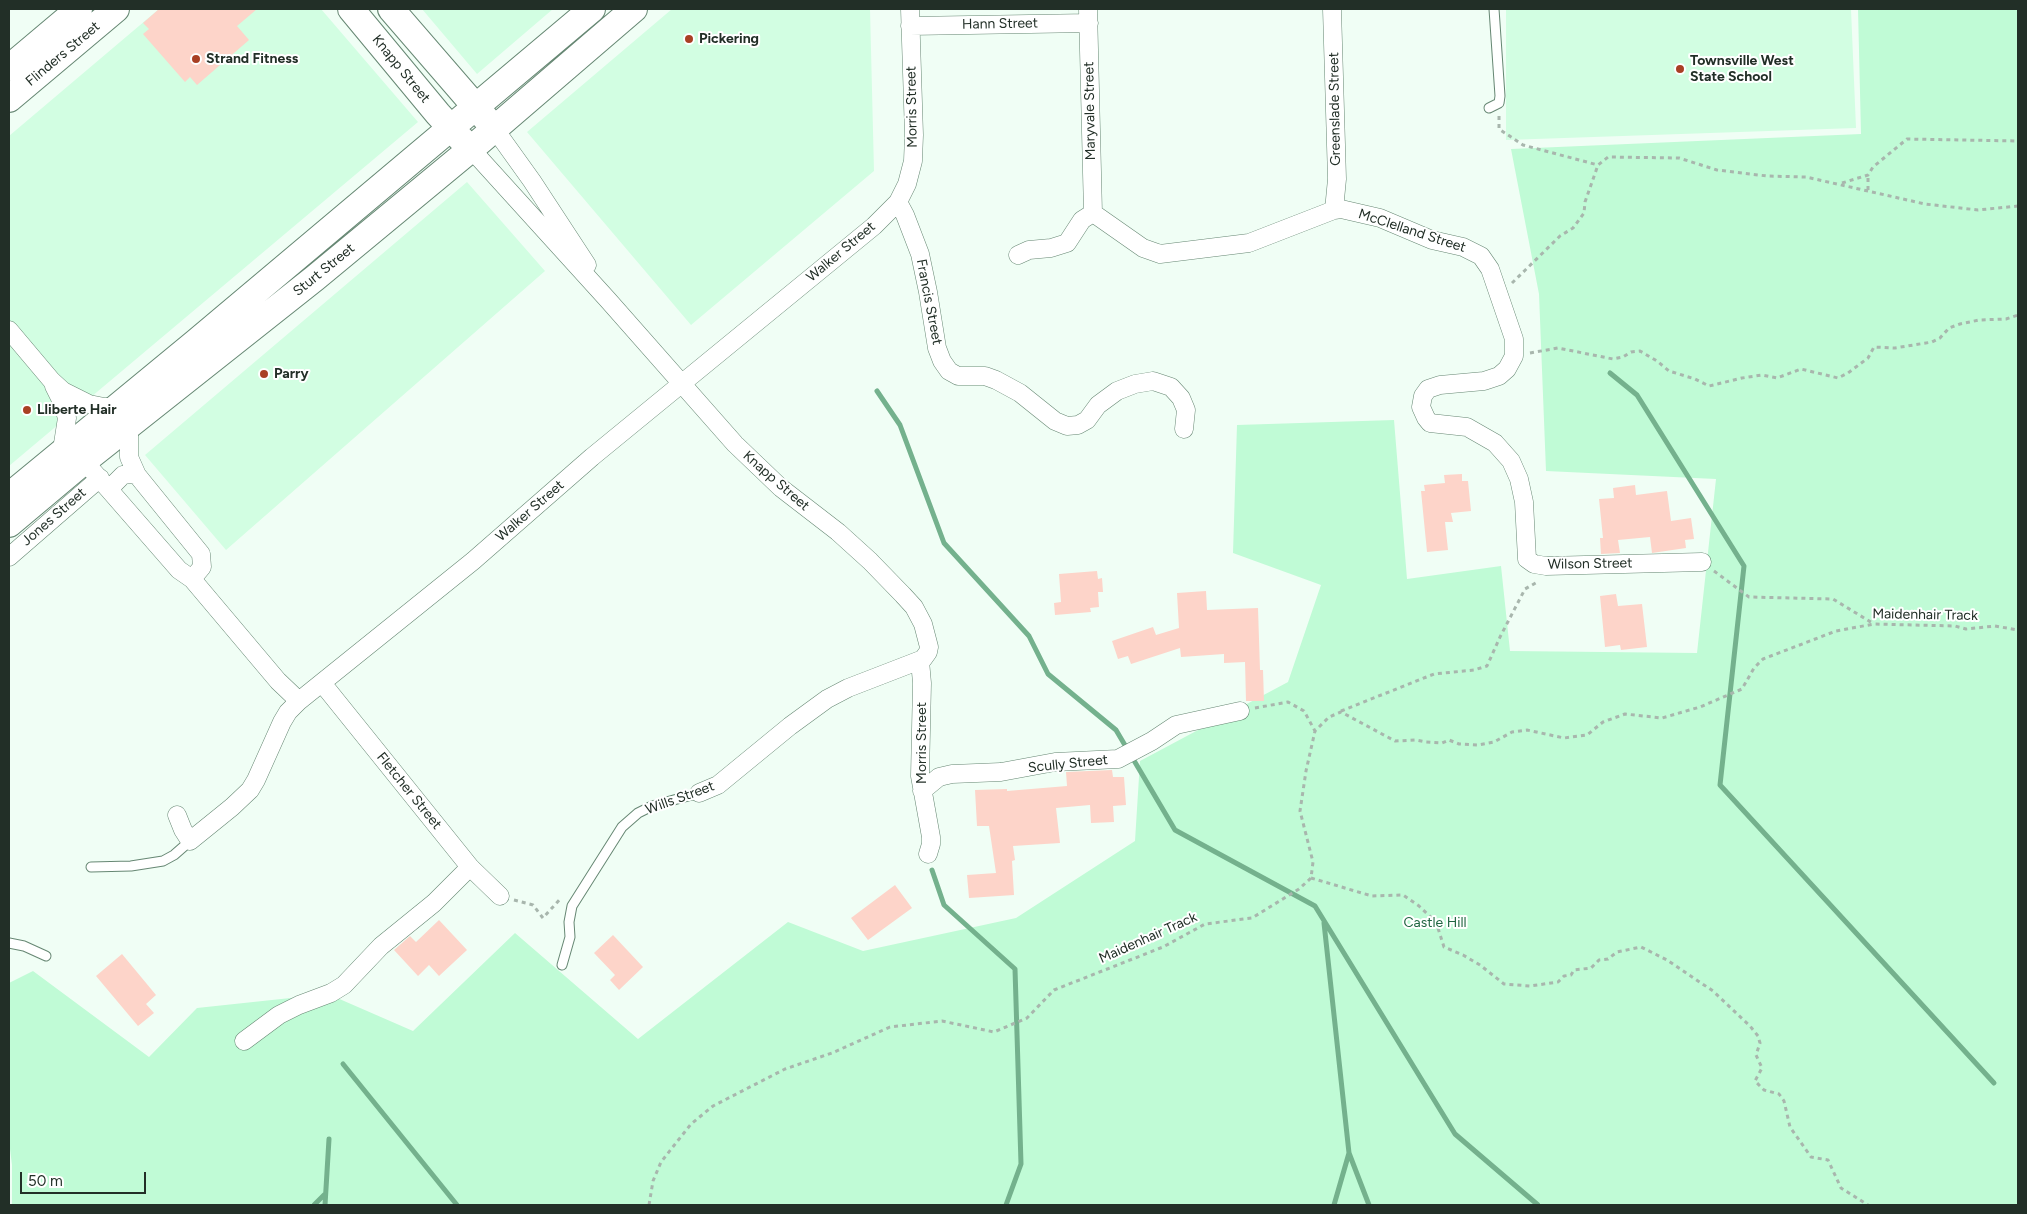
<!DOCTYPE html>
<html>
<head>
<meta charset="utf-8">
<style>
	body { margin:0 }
	#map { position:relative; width:2027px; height:1214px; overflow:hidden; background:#f0fef5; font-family:Figtree,sans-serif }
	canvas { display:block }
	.frame { position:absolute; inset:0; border:10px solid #222f27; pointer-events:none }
	.scale { position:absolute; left:20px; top:1172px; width:126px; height:22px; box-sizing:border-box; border:2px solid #222f27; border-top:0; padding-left:6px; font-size:15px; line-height:18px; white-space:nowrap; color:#222f27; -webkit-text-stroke:4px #fff; paint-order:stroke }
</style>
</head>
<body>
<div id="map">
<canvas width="2027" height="1214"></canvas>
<div class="frame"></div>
<div class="scale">50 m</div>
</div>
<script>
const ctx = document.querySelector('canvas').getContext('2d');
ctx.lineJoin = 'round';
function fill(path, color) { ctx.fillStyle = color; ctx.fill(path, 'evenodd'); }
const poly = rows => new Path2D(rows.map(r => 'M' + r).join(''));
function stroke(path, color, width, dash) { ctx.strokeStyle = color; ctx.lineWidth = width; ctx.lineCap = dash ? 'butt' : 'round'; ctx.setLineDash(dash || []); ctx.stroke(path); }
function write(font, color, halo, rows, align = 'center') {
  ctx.font = font + ' Figtree,sans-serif'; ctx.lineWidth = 4; ctx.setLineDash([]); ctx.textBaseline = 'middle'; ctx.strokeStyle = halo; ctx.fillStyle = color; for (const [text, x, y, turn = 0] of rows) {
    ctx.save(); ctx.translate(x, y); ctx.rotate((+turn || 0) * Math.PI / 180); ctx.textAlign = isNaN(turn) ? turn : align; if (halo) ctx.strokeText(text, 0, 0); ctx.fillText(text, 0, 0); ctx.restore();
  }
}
fill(poly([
	[159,9,321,9,418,122,9,466,9,136],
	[422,9,553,9,477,74],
	[672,9,870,9,874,171,691,325,527,132],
	[1506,9,1851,9,1856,128,1506,140],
	[467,182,545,271,226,550,145,455]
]), '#d2fee2');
fill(poly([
	[1858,9,2018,9,2018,1205,12,1205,12,1165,9,1141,9,983,33,971,149,1057,197,1008,328,994,413,1031,515,933,638,1039,788,922,863,951,1016,918,1135,841,1140,761,1288,682,1321,585,1233,553,1237,425,1394,420,1407,579,1501,566,1510,651,1697,653,1716,479,1546,471,1539,294,1511,149,1861,134]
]), '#c0fbd6');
stroke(poly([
	[1610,373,1637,395,1744,566,1720,785,1994,1083],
	[877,391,900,425,944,543,1029,636,1048,674,1116,730,1175,830,1315,906,1455,1134,1538,1205],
	[932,870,944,905,1015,969,1021,1164,1006,1205],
	[1324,923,1349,1153,1369,1205],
	[343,1064,457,1205],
	[314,1205,324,1195],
	[325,1205,329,1139],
	[1334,1205,1349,1153]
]), '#74b18d', 5);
fill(poly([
	[159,9,257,9,237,26,249,40,197,85,190,77,185,82,143,34,149,29,143,23],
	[1462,474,1462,481,1468,481,1471,511,1451,513,1453,522,1445,522,1448,550,1427,552,1421,491,1425,491,1424,485,1445,483,1444,475],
	[1635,485,1636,495,1667,491,1671,521,1691,518,1694,539,1685,540,1686,548,1652,553,1650,537,1618,540,1620,553,1601,554,1600,538,1603,538,1599,499,1614,498,1613,488],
	[1097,571,1098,579,1102,578,1103,592,1098,592,1099,607,1090,608,1091,612,1055,615,1054,603,1061,602,1059,574],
	[1206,591,1207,610,1258,608,1260,670,1263,670,1264,701,1246,701,1245,662,1224,663,1224,654,1181,657,1180,648,1131,664,1128,656,1118,659,1112,641,1153,627,1156,635,1179,628,1177,593],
	[1616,594,1618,606,1642,604,1647,647,1621,650,1620,645,1605,647,1600,596],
	[1112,770,1113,777,1124,777,1126,805,1113,806,1114,822,1091,823,1090,805,1056,808,1060,843,1013,846,1015,860,1012,861,1014,895,969,898,967,875,996,873,989,826,977,826,975,790,1007,789,1007,791,1067,786,1066,772],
	[895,885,912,908,868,940,851,918],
	[439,920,467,950,439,976,429,965,418,976,394,950,410,936,416,942],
	[613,935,643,967,619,990,610,980,615,975,594,953],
	[122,954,156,995,146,1004,154,1013,138,1026,96,976]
]), '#fdd4c9');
const lane = poly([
	[1489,108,1499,103,1500,96,1494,9],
	[91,867,131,866,163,861,174,855,190,841],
	[9,943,24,946,46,956],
	[562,965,570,937,569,922,572,906,622,827,638,813,652,806,699,793]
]);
const street = poly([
	[1088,9,1093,213],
	[1332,9,1337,179,1334,210],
	[910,26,1089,23],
	[494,128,532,181,587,265],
	[471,149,608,300,735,444,781,488,838,532,870,561,903,595,914,607,923,624,929,647,928,652,923,659,848,688,827,699,790,726,718,785,699,793],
	[898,202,905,215,920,254,928,292,937,348,942,361,949,371,958,376,985,376,996,380,1020,393,1055,421,1067,426,1078,425,1087,420,1098,405,1117,391,1135,384,1153,381,1171,387,1181,398,1186,410,1184,429],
	[1093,213,1143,248,1160,254,1249,243,1334,210,1341,209,1380,218,1432,240,1463,247,1481,256,1490,269,1514,339,1514,356,1507,369,1499,376,1484,381,1440,385,1428,389,1423,396,1421,407,1426,418,1430,423,1467,427,1495,443,1511,461,1519,479,1524,502,1527,559,1534,564,1546,566,1702,562],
	[1018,255,1029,250,1051,248,1067,243,1082,220,1093,213],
	[9,330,52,381,63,391,89,404,104,407,117,407],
	[54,386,62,402,67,418,62,450],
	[129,425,129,457,137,475,201,554,202,567,192,579],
	[84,461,179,570,192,579,278,681,299,701],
	[109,489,123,475,130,474,137,475],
	[9,557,100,478],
	[920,661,922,683,920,776,931,837,931,844,928,854],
	[322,683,470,867,500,896],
	[922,791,939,777,952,774,1001,772,1055,762,1118,759,1152,741,1176,725,1240,711],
	[177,815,183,830,190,841,232,807,250,790,256,780,282,722,288,712,299,701,473,561,592,457,874,226,898,202,907,184,913,161,914,135,910,9],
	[244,1041,279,1015,299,1005,331,993,344,985,381,946,434,903,470,867]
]);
const secondary = poly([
	[351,9,438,114,462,140],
	[391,9,487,120],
	[9,68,79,9],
	[9,99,116,9],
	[9,496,196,342,592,9],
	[9,524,84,461,315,278,471,149,634,9]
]);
stroke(lane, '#668773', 11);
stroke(street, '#668773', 19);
stroke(secondary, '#668773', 28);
stroke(poly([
	[1499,116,1499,129,1523,145,1598,165],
	[1842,183,1868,175,1873,167,1907,139,2018,141],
	[1868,190,1868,175],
	[1512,283,1560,236,1573,228,1584,213,1585,202,1598,165,1608,157,1679,158,1717,170,1767,176,1806,177,1925,204,1978,210,2018,206],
	[1530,353,1558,348,1613,359,1623,357,1631,352,1640,351,1657,361,1669,371,1695,379,1709,386,1742,378,1762,375,1777,378,1801,369,1838,378,1848,373,1868,358,1874,347,1895,348,1932,342,1940,338,1949,328,1960,324,1979,320,2006,319,2018,315],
	[1714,571,1749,597,1833,599,1874,624],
	[1255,708,1288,702,1304,711,1315,731],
	[1341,711,1434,674,1474,670,1487,666,1500,637,1525,589,1539,581],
	[1311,878,1372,896,1403,895,1419,906,1436,922,1444,947,1463,955,1480,965,1504,984,1530,986,1558,982,1564,976,1571,975,1574,970,1591,968,1599,960,1608,959,1617,952,1641,947,1667,960,1713,991,1750,1026,1758,1036,1760,1043,1756,1055,1762,1068,1755,1081,1764,1090,1779,1094,1784,1101,1790,1127,1811,1157,1828,1160,1841,1188,1868,1205],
	[514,900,533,905,543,918,561,898],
	[649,1205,653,1181,661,1162,691,1124,713,1106,785,1069,832,1053,890,1027,942,1021,994,1032,1027,1018,1054,990,1163,947,1205,924,1252,918,1299,889,1311,878,1313,862,1300,811,1306,771,1315,731,1329,717,1341,712,1395,741,1416,740,1426,742,1442,743,1449,740,1459,744,1478,745,1494,742,1512,732,1527,730,1564,738,1587,735,1603,722,1625,714,1662,718,1700,707,1742,689,1754,668,1763,659,1836,631,1874,624,1955,626,1966,629,1995,626,2018,630]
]), '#a8b6ad', 3, [4, 4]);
stroke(lane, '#fff', 9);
stroke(street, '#fff', 18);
stroke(secondary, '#fff', 26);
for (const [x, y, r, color] of [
	[689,39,5,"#a94024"],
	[196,59,5,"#a94024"],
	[1680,69,5,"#a94024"],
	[264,374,5,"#a94024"],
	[27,410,5,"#a94024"]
]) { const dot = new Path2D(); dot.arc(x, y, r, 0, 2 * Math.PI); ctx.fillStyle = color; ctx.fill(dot); stroke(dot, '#fff', 2); }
write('14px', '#222f27', '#fff', [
	["Hann Street",1000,24,-1],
	["Flinders Street",63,54,-40],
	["Knapp Street",401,69,51],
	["Morris Street",912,107,-91],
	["Greenslade Street",1335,109,-91],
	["Maryvale Street",1090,111,-91],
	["McClelland Street",1412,231,18],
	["Walker Street",841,252,-40],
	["Sturt Street",324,270,-39],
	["Francis Street",929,302,79],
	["Knapp Street",776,481,41],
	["Walker Street",530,511,-41],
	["Jones Street",54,517,-41],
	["Wilson Street",1590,564,-1],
	["Maidenhair Track",1925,615,1],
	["Morris Street",922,743,-90],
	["Scully Street",1068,764,-6],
	["Fletcher Street",409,791,51],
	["Wills Street",680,798,-20],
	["Maidenhair Track",1148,938,-24]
]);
write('bold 14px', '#222f27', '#fff', [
	["Pickering",699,39],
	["Strand Fitness",206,59],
	["Townsville West",1690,61],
	["State School",1690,77],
	["Parry",274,374],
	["Lliberte Hair",37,410]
], 'left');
write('14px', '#216642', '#fff', [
	["Castle Hill",1435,923]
]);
</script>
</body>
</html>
